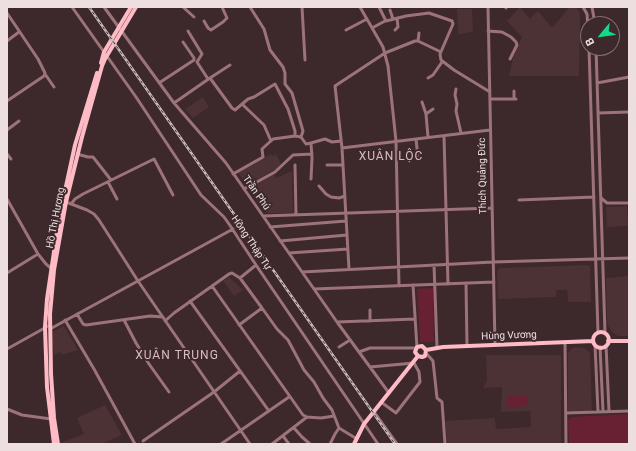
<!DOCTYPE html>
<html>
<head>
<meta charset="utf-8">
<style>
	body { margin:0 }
	#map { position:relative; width:636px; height:451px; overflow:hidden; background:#3d282c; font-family:Roboto,sans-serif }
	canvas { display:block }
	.frame { position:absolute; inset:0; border:8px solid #eddfe0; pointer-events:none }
	.north { position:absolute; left:580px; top:16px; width:40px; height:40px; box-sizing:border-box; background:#3d282c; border:1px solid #837174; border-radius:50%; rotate:241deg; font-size:11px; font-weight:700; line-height:16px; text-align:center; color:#eddfe0 }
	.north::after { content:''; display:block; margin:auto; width:14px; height:18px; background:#14d989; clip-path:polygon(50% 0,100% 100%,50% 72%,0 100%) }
</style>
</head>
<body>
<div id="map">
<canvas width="636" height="451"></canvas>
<div class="frame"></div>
<div class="north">B</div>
</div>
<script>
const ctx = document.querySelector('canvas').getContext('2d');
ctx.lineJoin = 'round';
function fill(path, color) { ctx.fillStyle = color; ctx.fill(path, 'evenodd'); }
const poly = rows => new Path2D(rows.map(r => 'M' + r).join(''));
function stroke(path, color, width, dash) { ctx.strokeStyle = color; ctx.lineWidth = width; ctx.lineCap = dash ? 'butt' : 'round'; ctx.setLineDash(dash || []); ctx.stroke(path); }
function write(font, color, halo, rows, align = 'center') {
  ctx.font = font + ' Roboto,sans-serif'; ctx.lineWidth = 4; ctx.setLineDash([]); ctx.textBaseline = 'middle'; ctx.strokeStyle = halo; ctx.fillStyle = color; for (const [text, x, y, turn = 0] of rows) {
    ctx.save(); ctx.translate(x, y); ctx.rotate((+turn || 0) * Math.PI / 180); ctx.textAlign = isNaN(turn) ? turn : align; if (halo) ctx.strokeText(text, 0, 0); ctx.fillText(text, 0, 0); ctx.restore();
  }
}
fill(poly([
	[520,7,530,19,538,11,552,28,570,7,577,8,580,14,580,21,579,76,509,76,513,58,522,37,507,21],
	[457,9,472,9,473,32,458,34],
	[203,97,209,107,193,118,185,109],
	[271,154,273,156,276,154,281,164,278,168,247,185,237,171],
	[292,171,293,213,268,213,264,210,248,188,274,174,276,178],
	[627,206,628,226,607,227,606,207],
	[588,265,590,267,591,302,568,302,567,290,556,290,556,297,498,299,497,271,499,268],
	[629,276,629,336,618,336,612,332,607,323,606,278],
	[229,277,243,290,234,296,223,281],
	[64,326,78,350,62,355,60,352,54,355,52,332],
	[574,347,584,348,590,352,592,410,589,412,570,413,568,410,568,353,571,349],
	[486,355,561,355,561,444,447,444,445,421,494,418,495,420,496,429,531,427,530,411,501,412,502,387,483,388,487,380],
	[105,405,122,435,102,444,63,444,63,442,84,434,77,418]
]), '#4c3135');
fill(poly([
	[433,288,434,342,420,342,417,289],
	[528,395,528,406,508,407,508,396],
	[629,414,629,444,569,444,568,420,571,417]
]), '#682133');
stroke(poly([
	[72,7,136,97,201,195,224,217,229,224,256,265,378,444],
	[104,7,174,103,226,163,337,322,389,393],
	[183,7,194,17],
	[302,7,305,60],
	[360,7,383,47,388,66,396,141,399,286],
	[379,7,386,21,406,16,429,13,452,21,453,24,440,54,441,60,454,70,490,92],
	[488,7,495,345],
	[583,7,587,14,588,28],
	[592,7,595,24],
	[506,8,506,7],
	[390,10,393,19],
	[7,13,38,59,45,73,44,76,7,101],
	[204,21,208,28,211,30,223,22,227,18,222,7],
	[372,28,385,21],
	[346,30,367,19],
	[395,30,398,27,397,18],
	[188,31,202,54,197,62,208,79],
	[488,31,502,32,511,37,516,42,517,45,510,59],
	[7,41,19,32],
	[418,41,419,33],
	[589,48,598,333],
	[596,48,605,333],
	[45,74,54,87],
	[210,78,230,65],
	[428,78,433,75,442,62],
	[159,83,194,60,194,58,183,42],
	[597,83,629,77],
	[456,89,455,95,457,104,456,111,461,133],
	[514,91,514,99],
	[490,99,516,99],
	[422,102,426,114,428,137],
	[174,103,210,78,232,108,235,110,248,99,254,97,275,84,288,109,295,131,295,136],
	[242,104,264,125,271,141],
	[598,113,629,112],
	[426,114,433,109],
	[7,130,19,121],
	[444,136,448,284],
	[301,137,306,144,311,143,325,139,332,142,341,141],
	[416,139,418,158],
	[342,148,490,130],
	[7,154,11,159],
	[77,154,88,157,93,157,111,180],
	[295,165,296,215],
	[327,165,343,165],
	[233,174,263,157,262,149,273,139,295,136,301,137,303,131,292,93,285,84,285,73,283,67,270,50,264,29,250,7],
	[311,179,312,158,311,143],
	[108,182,117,199],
	[319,186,326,194,331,197,339,198,345,196],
	[244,189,275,172,293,155,312,154],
	[601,198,607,203,629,203],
	[7,199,38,254,46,264,52,269],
	[519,200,594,197],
	[66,202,87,210,94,214,99,220,138,281,250,444],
	[71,204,75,199,83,194,154,159,173,195],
	[263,216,492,208],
	[270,227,346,221],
	[280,241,347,235],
	[289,253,348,249],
	[434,265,437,348],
	[349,269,342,148,335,86,385,53,415,41,418,41,441,52],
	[302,272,493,262,629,258],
	[7,273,38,254],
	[466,283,467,346],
	[212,286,303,415,307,417,321,418,334,416],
	[314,289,494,282],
	[190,301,269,411],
	[262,308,277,329,288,340,304,370,314,382,323,398,332,410,339,428,357,439],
	[370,310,370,321],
	[77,314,83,324,86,325,150,316,163,317],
	[65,320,94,369,135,444],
	[124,320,136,343,149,364,169,392],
	[165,321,174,313,229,274,232,273,240,278,256,265],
	[337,322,415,319],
	[239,325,262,308,240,278],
	[50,329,233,229],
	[565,342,566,444],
	[595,345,598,412],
	[606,345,609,411],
	[339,347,350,340],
	[600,347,603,411],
	[7,349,50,325],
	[359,352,370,348,417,348,413,285],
	[426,353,433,361,437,398,442,402,445,444],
	[370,367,414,363,419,372,420,382,396,413,381,402],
	[7,409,22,415,51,419],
	[374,412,397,444],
	[566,413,629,411],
	[294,428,302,437,310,444],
	[283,436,289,444],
	[143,441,214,392,240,371],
	[221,444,289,397],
	[272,444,307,417],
	[330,444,335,434,339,428]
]), '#9b7379', 3);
stroke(poly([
	[101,63,104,52,131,7],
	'593 340a8 8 0 1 1 16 0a8 8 0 1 1-16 0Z',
	[608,341,629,341],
	[426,350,443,347,593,341],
	[418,356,415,352,417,347,422,346,426,350],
	[418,356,422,357,425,356,426,350],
	[54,444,47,387,45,327,47,299,59,218,65,191,75,145,97,73],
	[58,444,54,418,51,374,50,314,54,270,66,202,82,137,102,66,105,59,136,7],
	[354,444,364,424,418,356]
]), '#febbc6', 4);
const rail = poly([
	[89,7,395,444]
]);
stroke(rail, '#c8b9ba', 2.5);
stroke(rail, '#3d282c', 1, [3]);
write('10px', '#eddfe0', '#3d282c', [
	["Thích Quảng Đức",483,176,-91],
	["Trần Phú",256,193,55],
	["Hồ Thị Hương",56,218,-79],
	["Hồng Thập Tự",251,243,56],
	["Hùng Vương",509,336,-2]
]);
ctx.letterSpacing = '1px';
write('12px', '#d8bdc1', '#3d282c', [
	["XUÂN LỘC",391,157],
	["XUÂN TRUNG",177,356]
]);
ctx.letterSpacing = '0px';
</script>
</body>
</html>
